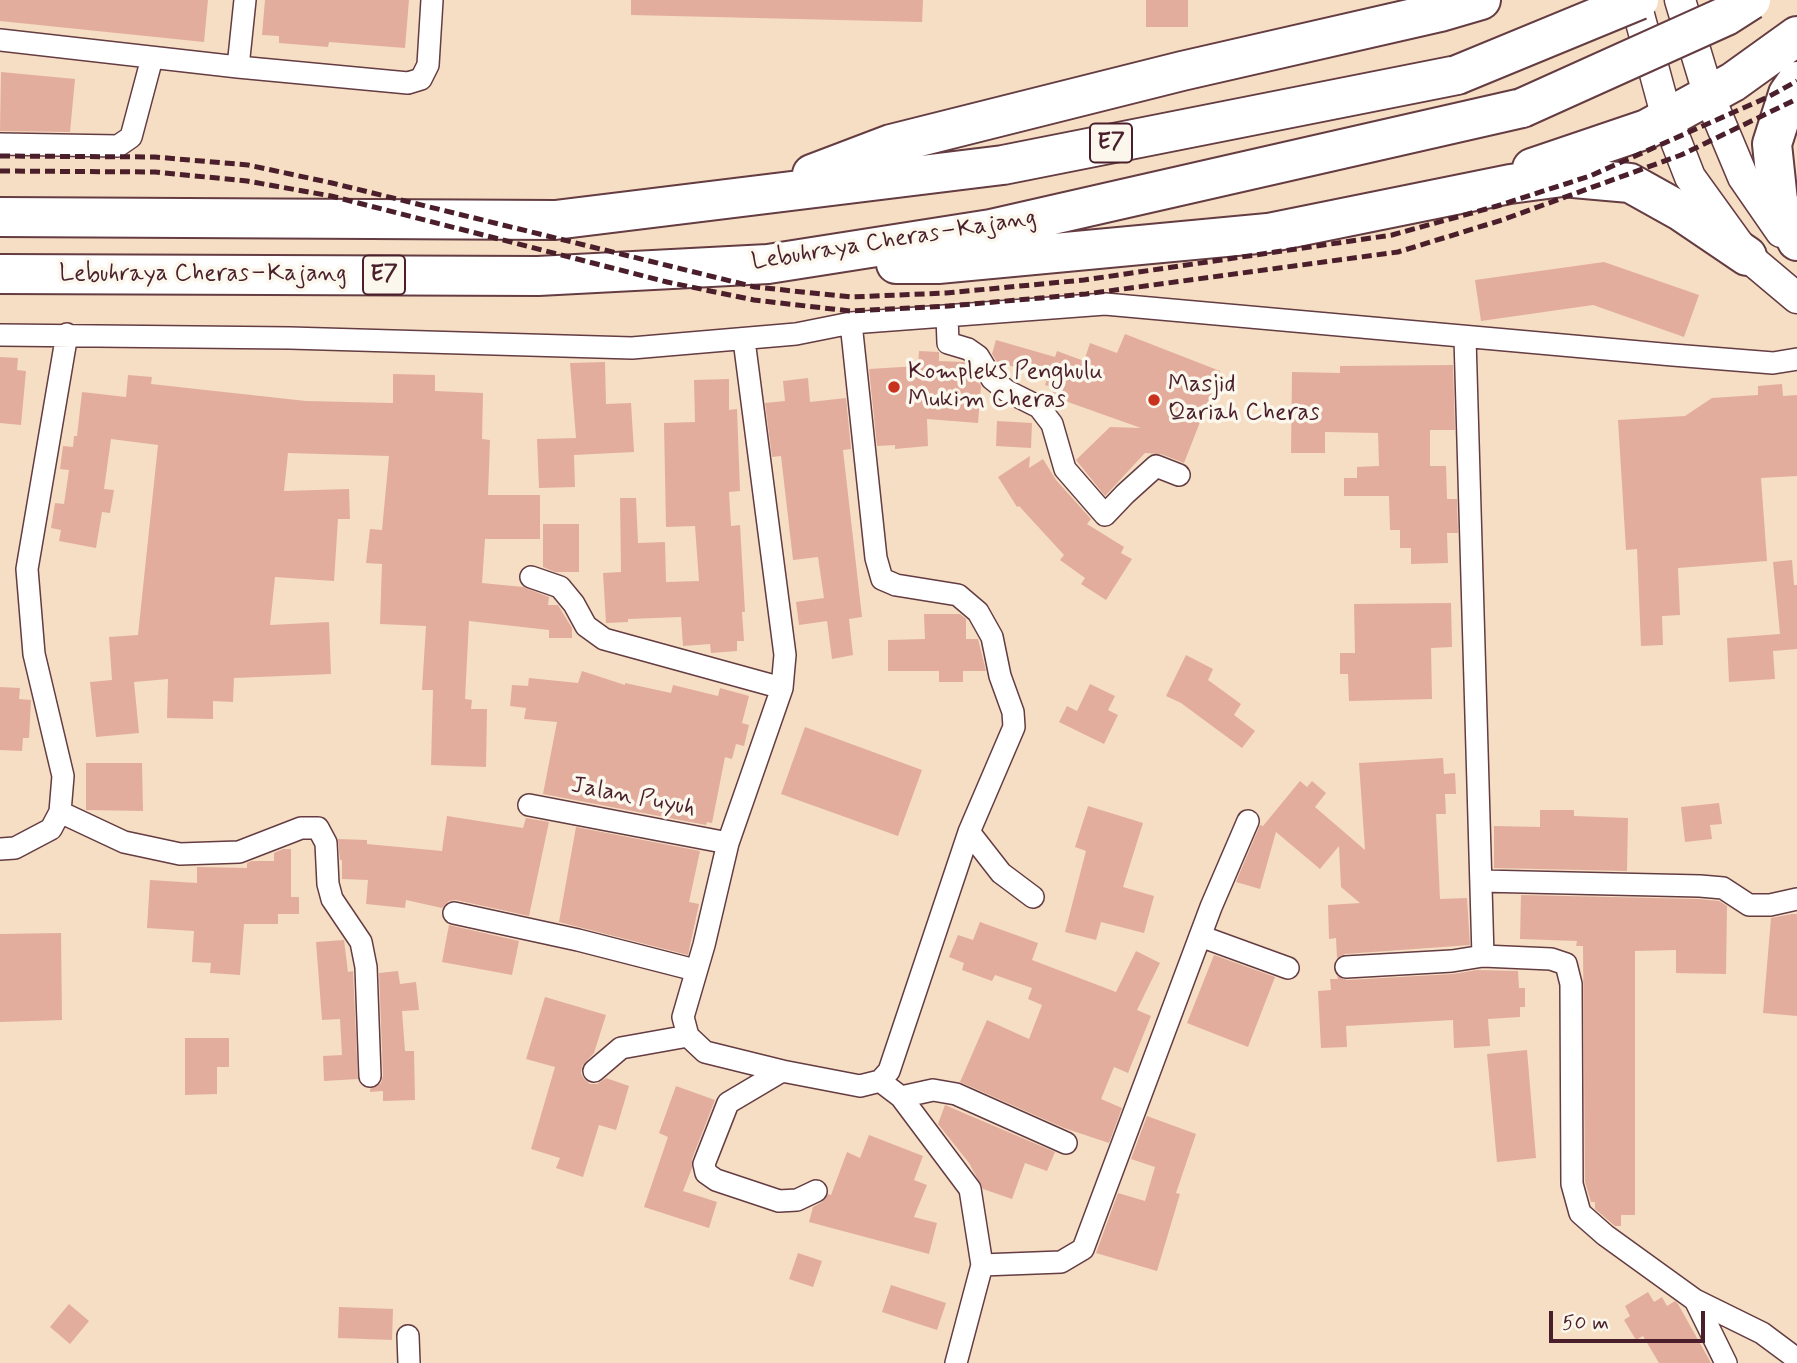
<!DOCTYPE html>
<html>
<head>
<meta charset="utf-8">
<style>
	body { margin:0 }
	#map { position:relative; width:1797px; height:1363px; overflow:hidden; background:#f5dec3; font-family:Mynerve,sans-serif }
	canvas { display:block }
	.scale { position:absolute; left:1549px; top:1311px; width:156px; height:32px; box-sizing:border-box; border:4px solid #4a1f2b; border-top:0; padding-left:9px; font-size:21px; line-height:24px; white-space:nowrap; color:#4a1f2b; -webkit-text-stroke:5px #fbf7ec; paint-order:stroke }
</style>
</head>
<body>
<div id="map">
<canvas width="1797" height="1363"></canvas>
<div class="scale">50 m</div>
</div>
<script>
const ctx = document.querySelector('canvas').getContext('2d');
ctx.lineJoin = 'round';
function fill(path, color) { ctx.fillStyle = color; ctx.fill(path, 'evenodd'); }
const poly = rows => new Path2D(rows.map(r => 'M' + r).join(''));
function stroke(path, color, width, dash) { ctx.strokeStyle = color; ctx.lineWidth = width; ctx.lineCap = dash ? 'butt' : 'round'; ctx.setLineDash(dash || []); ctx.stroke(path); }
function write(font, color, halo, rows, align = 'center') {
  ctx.font = font + ' Mynerve,sans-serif'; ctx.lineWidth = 7; ctx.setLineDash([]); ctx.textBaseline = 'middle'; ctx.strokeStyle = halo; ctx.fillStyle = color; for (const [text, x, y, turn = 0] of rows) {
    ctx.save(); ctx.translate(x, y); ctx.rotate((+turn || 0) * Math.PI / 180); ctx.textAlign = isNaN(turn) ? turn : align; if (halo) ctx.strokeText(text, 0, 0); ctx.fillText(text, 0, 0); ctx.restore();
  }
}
fill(poly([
	[0,0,208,0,204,42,0,21],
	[265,0,409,0,405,48,329,42,328,47,279,43,279,36,262,35],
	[631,0,923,0,922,22,631,15],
	[1146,0,1188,0,1188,27,1146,27],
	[1,72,75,79,70,132,0,131],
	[1604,262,1699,295,1684,337,1593,305,1481,321,1475,280],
	[1125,334,1220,371,1184,463,1161,454,1145,453,1105,496,1076,460,1110,427,1141,428,1051,396,1054,388,1045,385,1048,376,997,362,992,354,996,340,1055,357,1057,351,1084,361,1090,343,1117,353],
	[919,351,939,352,939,361,964,362,968,365,981,386,978,423,927,419,928,446,895,449,895,445,877,446,869,369,918,366],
	[0,357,18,358,17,370,26,371,21,425,0,423],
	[605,362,606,404,631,403,634,452,574,455,575,487,539,488,537,439,576,438,570,363],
	[1453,365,1455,430,1430,430,1430,466,1446,466,1447,499,1457,499,1458,533,1447,533,1448,563,1411,564,1411,548,1400,548,1400,530,1390,530,1389,496,1344,496,1344,478,1357,478,1357,467,1379,466,1378,433,1325,432,1325,453,1291,453,1292,372,1340,373,1340,366],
	[393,374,435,375,435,391,483,393,482,439,490,440,488,495,540,495,540,539,485,539,482,583,523,587,549,597,548,605,558,605,572,628,572,638,549,638,549,630,469,621,465,699,472,700,471,709,487,709,486,767,431,765,433,690,422,690,426,626,380,624,382,564,366,563,370,529,382,530,389,456,288,453,284,491,349,489,350,519,338,519,334,581,275,577,270,625,329,622,331,674,234,678,233,702,213,701,213,719,167,718,168,679,134,682,139,733,96,737,90,682,112,680,109,637,138,635,158,445,111,439,104,489,114,490,110,513,102,512,96,548,59,541,61,530,51,528,55,503,64,504,69,470,60,469,63,446,73,447,74,436,77,436,82,392,126,397,128,375,152,377,151,384,306,401,393,403],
	[808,378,810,402,846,398,851,449,843,450,862,617,849,619,853,655,832,659,827,621,799,625,796,602,824,598,818,557,793,560,781,456,772,457,765,403,785,401,783,381],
	[729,379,729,410,737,409,740,491,729,492,731,526,740,525,745,612,742,612,744,641,737,641,737,651,711,653,710,644,683,646,681,617,628,619,628,622,606,623,603,573,621,572,620,498,636,498,638,543,665,542,666,582,699,581,695,526,666,527,664,423,695,422,694,380],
	[1782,384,1783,396,1797,395,1797,476,1761,478,1767,561,1678,568,1680,615,1662,616,1663,645,1641,646,1637,549,1626,550,1618,420,1685,416,1712,398,1758,395,1758,386],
	[997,421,1032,423,1031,448,996,446],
	[1030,456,1029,468,1043,459,1056,480,1091,519,1087,524,1124,547,1121,553,1132,559,1106,600,1081,584,1085,578,1060,560,1064,555,1019,506,1017,507,998,477],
	[543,524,579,524,579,572,555,572,543,567],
	[1792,560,1794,585,1797,585,1797,649,1773,651,1775,679,1729,682,1727,638,1780,634,1773,562],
	[1451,603,1452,647,1431,648,1432,699,1349,701,1348,674,1340,674,1340,653,1355,653,1354,604],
	[924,614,960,614,966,619,966,639,978,639,986,671,963,671,963,682,939,682,939,671,888,671,888,640,925,639],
	[1186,655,1213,669,1208,680,1241,704,1234,715,1255,731,1242,748,1181,703,1166,696],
	[582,671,625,685,625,683,671,693,673,685,718,696,720,688,749,696,742,723,749,725,744,746,736,744,732,759,725,757,712,823,707,822,706,825,543,794,557,722,524,719,526,708,510,706,512,685,528,686,529,678,578,683],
	[1090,684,1115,696,1108,710,1118,715,1104,744,1059,722,1067,706,1077,711],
	[0,687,20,688,19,699,31,700,29,738,23,738,22,751,0,750],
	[805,727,922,770,898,836,781,794],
	[1443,758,1444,774,1455,773,1456,794,1445,794,1446,814,1436,814,1440,899,1467,898,1470,945,1345,954,1337,958,1336,938,1329,939,1328,905,1360,903,1341,887,1339,846,1320,869,1276,832,1260,889,1236,882,1260,825,1263,826,1300,781,1307,787,1312,781,1326,793,1315,807,1365,850,1359,763],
	[86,763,142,763,143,811,86,810],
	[1719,803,1722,824,1710,825,1712,839,1685,842,1681,807],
	[1088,806,1143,823,1123,887,1154,896,1144,933,1101,922,1096,940,1065,932,1086,851,1075,847],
	[1540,810,1574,810,1574,816,1628,818,1627,871,1494,868,1494,826,1540,827],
	[447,816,523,828,526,818,549,822,529,916,456,900,449,901,442,908,406,900,405,908,366,904,368,880,342,879,342,860,340,860,338,839,367,840,367,844,442,851],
	[576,827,700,851,689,902,699,904,688,955,559,922],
	[283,849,291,849,291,897,299,897,299,914,278,914,278,924,244,924,240,975,210,973,211,963,192,962,194,931,147,928,150,880,197,883,197,867,247,868,247,863,252,861,274,861,274,853],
	[1521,895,1699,899,1719,901,1727,906,1726,974,1676,973,1676,950,1635,951,1635,1215,1621,1215,1621,1226,1615,1226,1595,1209,1595,1202,1591,1202,1585,1182,1583,946,1576,946,1577,941,1520,939],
	[1792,914,1797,914,1797,1016,1763,1013,1771,918],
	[980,922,1038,943,1032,960,1116,992,1136,951,1160,963,1137,1010,1151,1016,1128,1073,1114,1067,1101,1099,1122,1108,1109,1143,1064,1128,960,1082,987,1020,1029,1039,1042,1005,1028,999,1032,988,995,975,992,981,962,970,964,963,949,957,958,935,973,940],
	[449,925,519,941,512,975,442,962],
	[61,933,62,1020,0,1022,0,934],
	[344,940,348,972,353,971,358,1079,324,1081,323,1056,342,1055,340,1019,322,1020,316,942],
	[1214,955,1275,977,1248,1047,1187,1023],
	[1477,970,1518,971,1519,988,1525,988,1525,1007,1520,1007,1520,1017,1488,1019,1490,1046,1454,1048,1453,1020,1346,1026,1347,1047,1321,1048,1318,991,1331,990,1330,979,1338,979,1337,976,1347,980,1453,974],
	[398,971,400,984,416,982,419,1010,402,1011,405,1051,414,1051,415,1100,383,1101,383,1091,370,1092,370,1089,381,1083,383,1076,379,973],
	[545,997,606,1015,594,1053,582,1066,581,1074,585,1080,590,1084,597,1084,606,1078,629,1086,616,1130,599,1125,583,1177,556,1168,560,1158,531,1149,555,1067,526,1059],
	[185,1038,229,1038,229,1067,217,1067,217,1094,185,1095],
	[1527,1050,1536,1158,1497,1162,1487,1054],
	[676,1086,715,1100,692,1159,692,1168,683,1191,717,1202,709,1228,644,1207,668,1137,659,1133],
	[945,1105,1055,1152,1047,1171,1025,1163,1012,1199,983,1189,969,1163,938,1124],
	[1147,1116,1196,1134,1176,1193,1180,1194,1157,1271,1096,1253,1118,1193,1145,1201,1155,1167,1131,1159],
	[869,1135,923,1156,914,1180,927,1185,914,1217,937,1223,929,1254,809,1222,813,1207,822,1202,828,1194,831,1195,847,1152,860,1158],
	[798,1253,822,1261,813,1287,789,1279],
	[891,1285,946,1303,937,1330,882,1312],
	[1648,1292,1654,1302,1662,1297,1667,1306,1675,1301,1678,1304,1711,1363,1659,1363,1643,1336,1636,1340,1624,1320,1630,1316,1625,1306],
	[69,1304,89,1321,70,1344,50,1327],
	[339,1307,393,1309,392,1340,338,1338]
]), '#e3ad9d');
const minor = poly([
	[0,40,238,67,408,83,421,79,428,65,432,0],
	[238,67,245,0],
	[0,144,118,146,131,137,152,58],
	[947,316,948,343,968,349,978,356,992,379,1007,391,1039,407,1052,424,1065,469,1105,515,1125,494,1156,466,1179,475],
	[0,335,290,338,632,348,796,334,851,323,1105,304,1673,355,1773,363,1797,359],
	[1465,338,1483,956,1551,959,1566,964,1571,984,1572,1184,1580,1213,1605,1235,1695,1300,1726,1363],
	[744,340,785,655,782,688,728,843,704,945,683,1017,688,1036,705,1052,782,1071,860,1086,880,1081,889,1071,969,832,1014,727,1013,712,1000,676,992,637,978,612,958,595,896,585,882,579,876,558,851,323],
	[531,577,560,587,574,604,586,626,604,639,782,688],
	[529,805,728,843],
	[60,812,124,842,180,854,239,852,301,828,318,828,326,843,328,884,332,899,361,942,366,967,370,1076],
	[969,832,1001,873,1033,897],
	[0,849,15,848,51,829,60,812,63,776,34,654,27,569,67,334],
	[1481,881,1700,886,1723,888,1749,905,1770,905,1797,899],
	[454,913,578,940,695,970],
	[1200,936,1288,968],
	[1346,967,1452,961,1483,956],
	[594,1071,621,1048,688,1036],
	[782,1071,728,1103,704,1164,706,1173,716,1180,779,1201,797,1200,816,1191],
	[880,1081,901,1097,970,1189,982,1265,956,1363],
	[901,1097,933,1090,956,1094,1066,1143],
	[982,1265,1061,1262,1083,1249,1211,907,1248,821],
	[1695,1300,1762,1333,1797,1359],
	[408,1336,409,1363]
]);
const secondary = poly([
	[1635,0,1667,118,1690,177,1747,256,1797,298],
	[1680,0,1709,96,1743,177,1781,232]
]);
const motorway = poly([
	[1797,81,1788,94,1772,144,1778,201,1797,241],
	[1532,168,1647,129,1733,82,1797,36],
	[812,174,891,144,1182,71,1440,12,1481,0],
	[0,217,555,220,1003,165,1457,75],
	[896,264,938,264,1268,233,1510,184,1562,177,1630,183,1682,212,1747,256],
	[0,274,538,276,768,264,991,229,1522,108]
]);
stroke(minor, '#643c42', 24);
stroke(secondary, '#643c42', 33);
stroke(motorway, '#643c42', 42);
stroke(minor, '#fff', 21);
stroke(secondary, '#fff', 30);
stroke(motorway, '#fff', 38);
stroke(poly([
	[0,156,155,157,248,165,332,183,755,287,851,297,946,293,1084,280,1392,235,1497,206,1590,176,1768,97,1797,81],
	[0,171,155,172,247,181,331,196,667,282,754,300,850,311,949,306,1086,294,1398,252,1502,220,1681,155,1797,99]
]), '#4a1f2b', 5, [10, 5]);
const motorwayBridge = poly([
	[1457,75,1639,0],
	[1522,108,1726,16,1751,0]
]);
stroke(motorwayBridge, '#643c42', 42, []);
stroke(motorwayBridge, '#fff', 38);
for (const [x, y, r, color] of [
	[894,387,7,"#c8321e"],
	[1154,400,7,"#c8321e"]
]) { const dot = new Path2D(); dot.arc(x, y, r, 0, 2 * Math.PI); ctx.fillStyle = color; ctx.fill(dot); stroke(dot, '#fbf7ec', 2.5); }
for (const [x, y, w] of [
	[1111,143,42],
	[384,275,42]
]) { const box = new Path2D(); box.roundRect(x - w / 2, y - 19.5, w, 39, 5); ctx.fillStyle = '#fbf7ec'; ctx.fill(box); stroke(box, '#4a1f2b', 2); }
write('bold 23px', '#4a1f2b', null, [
	["E7",1111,143],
	["E7",384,275]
]);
write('24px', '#4a1f2b', '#fbf7ec', [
	["Lebuhraya Cheras–Kajang",894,241,-9],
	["Lebuhraya Cheras–Kajang",203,275],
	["Jalan Puyuh",633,798,11]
]);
write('24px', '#4a1f2b', '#fbf7ec', [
	["Kompleks Penghulu",908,373],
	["Mukim Cheras",908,401],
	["Masjid",1168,386],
	["Qariah Cheras",1168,414]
], 'left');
</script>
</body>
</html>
